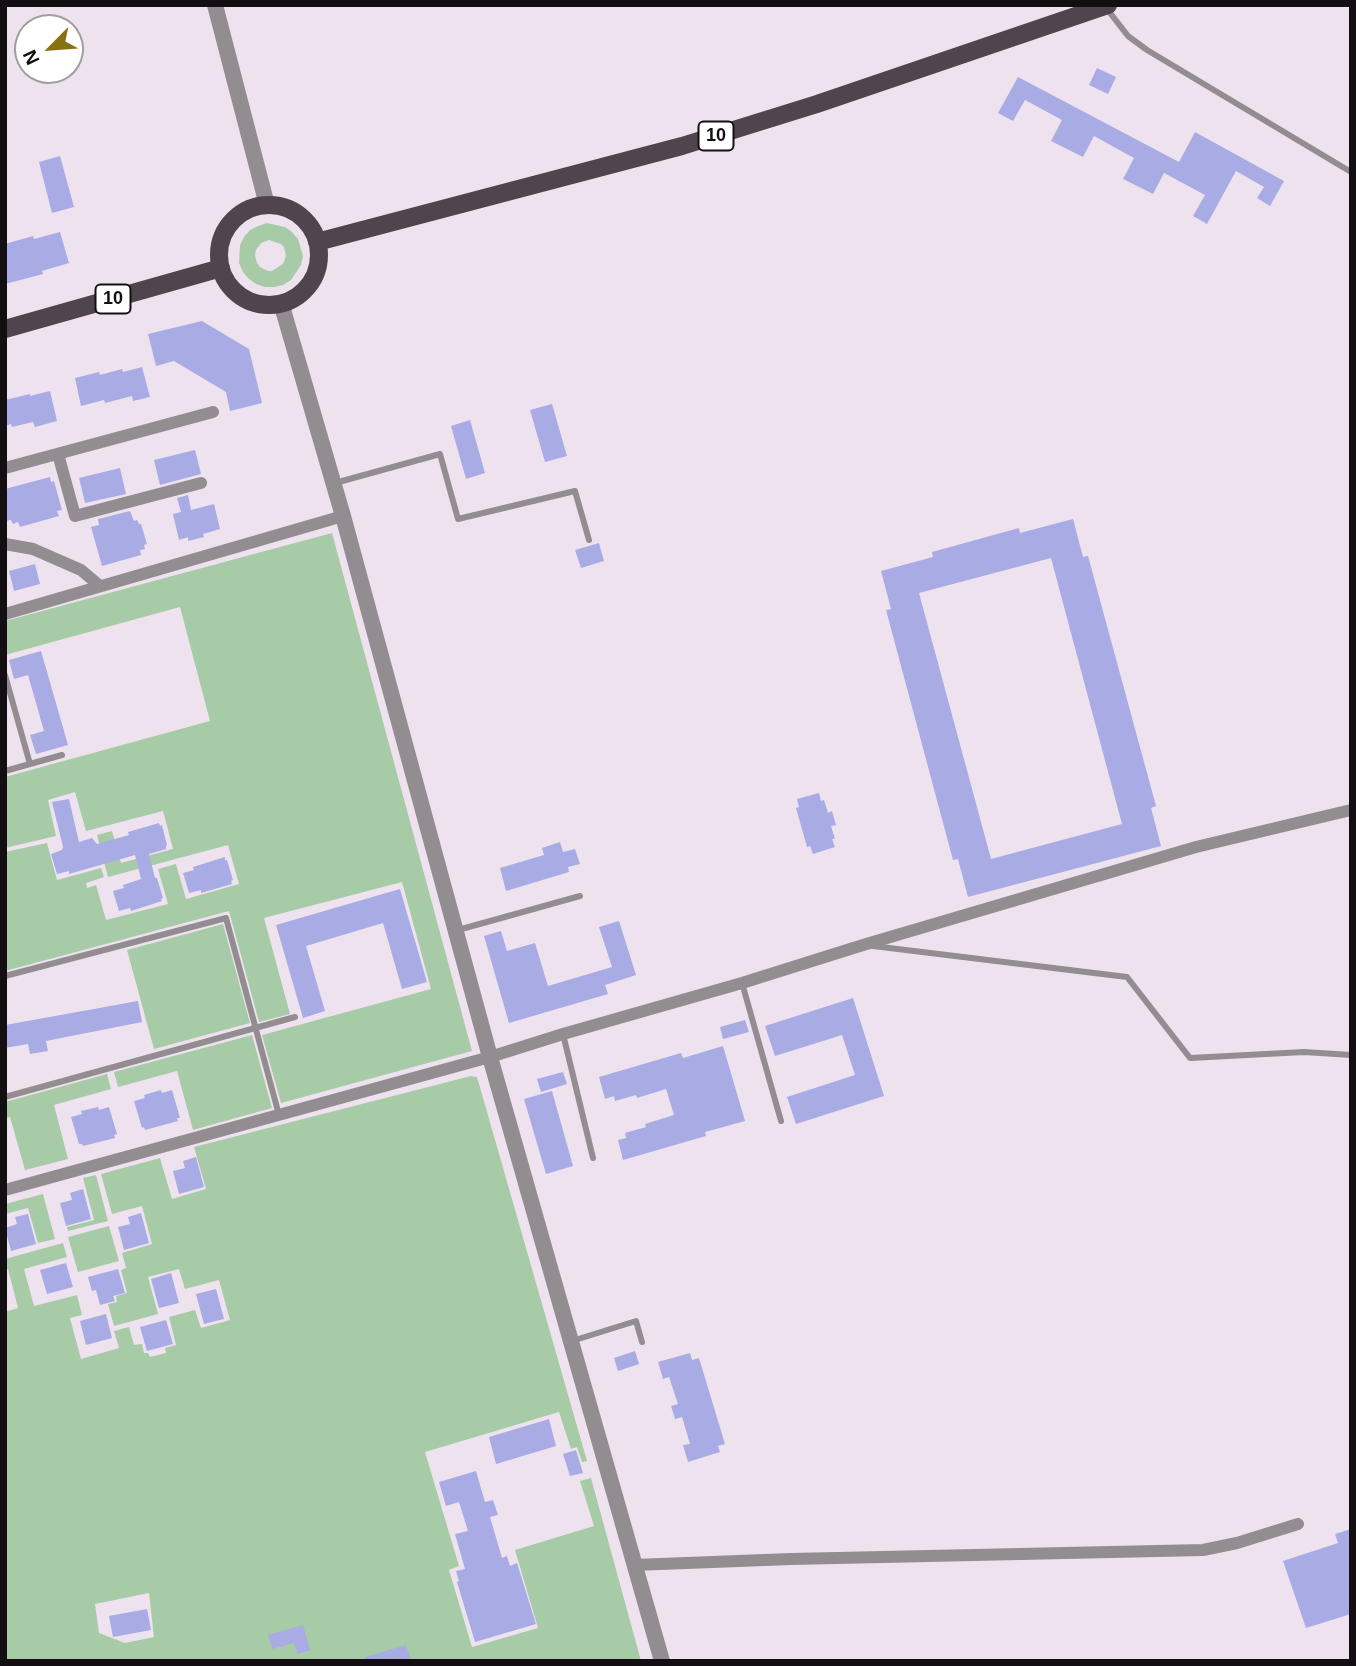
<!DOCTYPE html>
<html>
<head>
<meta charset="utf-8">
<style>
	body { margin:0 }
	#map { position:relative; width:1356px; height:1666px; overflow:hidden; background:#eee2ef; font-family:Helvetica,sans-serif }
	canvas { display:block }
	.frame { position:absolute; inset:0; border:7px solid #120e12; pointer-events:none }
	.north { position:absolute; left:14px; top:14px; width:70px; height:70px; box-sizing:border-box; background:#fff; border:2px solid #a09fa0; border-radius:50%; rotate:245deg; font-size:19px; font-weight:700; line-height:28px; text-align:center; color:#120e12 }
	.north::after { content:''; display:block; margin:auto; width:24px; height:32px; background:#887112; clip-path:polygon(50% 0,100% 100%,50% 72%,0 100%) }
</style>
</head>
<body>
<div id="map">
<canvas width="1356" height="1666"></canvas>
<div class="frame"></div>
<div class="north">N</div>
</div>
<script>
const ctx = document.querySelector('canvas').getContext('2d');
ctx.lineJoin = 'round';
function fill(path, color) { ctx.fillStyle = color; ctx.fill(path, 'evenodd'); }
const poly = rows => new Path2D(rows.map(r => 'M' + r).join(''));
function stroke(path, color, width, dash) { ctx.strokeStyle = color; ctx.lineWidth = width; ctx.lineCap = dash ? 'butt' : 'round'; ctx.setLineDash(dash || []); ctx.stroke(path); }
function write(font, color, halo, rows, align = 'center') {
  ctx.font = font + ' Helvetica,sans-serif'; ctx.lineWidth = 7; ctx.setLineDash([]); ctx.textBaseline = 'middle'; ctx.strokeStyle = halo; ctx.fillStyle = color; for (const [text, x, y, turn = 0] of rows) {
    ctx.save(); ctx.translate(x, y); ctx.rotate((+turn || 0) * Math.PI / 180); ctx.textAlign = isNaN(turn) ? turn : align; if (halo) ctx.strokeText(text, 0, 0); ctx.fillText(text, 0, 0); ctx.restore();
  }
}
fill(poly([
	[267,223,285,227,292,232,298,239,303,256,301,265,291,280,283,285,274,287,265,287,256,284,249,279,243,272,239,263,240,245,244,237,250,230,258,226],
	[269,240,281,244,284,247,286,256,283,264,272,271,268,271,260,267,257,263,255,255,256,250,261,243],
	[332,533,472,1051,281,1103,262,1035,431,989,402,882,264,918,290,1014,259,1022,229,911,5,971,5,852,47,843,57,880,101,868,104,877,86,883,87,888,96,885,106,920,168,904,158,869,176,864,186,899,239,884,228,845,108,877,97,835,112,831,121,863,173,849,163,811,86,831,75,792,48,800,56,836,5,848,5,777,210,721,180,607,5,655,5,621],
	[223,924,250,1023,154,1049,127,950],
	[252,1035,272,1108,193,1130,177,1071,118,1087,114,1072],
	[107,1074,111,1089,54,1105,68,1159,25,1170,10,1117,5,1118,5,1102],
	[471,1076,477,1077,587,1461,582,1462,577,1447,571,1449,559,1412,425,1452,459,1566,449,1570,472,1647,538,1628,515,1550,594,1526,580,1481,591,1478,641,1661,5,1661,5,1312,18,1308,8,1269,5,1269,5,1259,63,1243,67,1257,24,1269,34,1306,77,1295,82,1315,70,1318,81,1359,119,1348,114,1331,129,1327,134,1345,142,1344,144,1353,148,1353,150,1357,166,1353,165,1348,176,1345,169,1317,195,1310,201,1328,230,1320,219,1280,185,1289,179,1269,148,1277,158,1314,114,1326,108,1304,117,1302,116,1296,127,1293,121,1270,126,1268,122,1253,152,1244,142,1206,112,1214,101,1174,160,1158,172,1199,206,1189,194,1147],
	[149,1593,154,1637,125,1643,99,1633,95,1604],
	[96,1175,108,1221,68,1231,67,1227,94,1220,83,1178],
	[43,1194,55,1239,38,1243,28,1208,5,1214,5,1204],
	[109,1226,119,1261,78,1272,68,1237]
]), '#a7cba6');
fill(poly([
	[1097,68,1116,77,1108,94,1089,85],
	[1018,77,1179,162,1195,132,1284,181,1270,206,1257,198,1264,187,1236,171,1207,224,1193,216,1205,195,1164,173,1153,194,1123,179,1134,158,1094,136,1083,157,1051,141,1062,120,1025,100,1013,121,998,113],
	[60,156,74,207,52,213,39,162],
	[60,232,69,263,42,271,43,274,5,284,5,244,33,236,34,239],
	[202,321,249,349,262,403,230,411,226,392,174,361,156,366,148,334],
	[142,367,150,397,133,401,132,396,105,403,104,400,81,406,75,378,99,372,100,375,122,369,123,372],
	[50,391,57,421,35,427,33,422,12,427,11,424,5,426,5,400,30,394,30,396],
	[552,404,567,456,545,462,530,410],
	[470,420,485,473,466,479,451,426],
	[195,450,201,474,160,485,154,460],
	[120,468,126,494,85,503,79,478],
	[50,477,51,482,54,481,62,510,57,511,59,516,20,527,18,522,13,524,11,520,5,521,5,489],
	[188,495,191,510,214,504,220,529,203,534,204,537,188,541,188,537,179,540,173,514,181,512,177,498],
	[130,511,134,521,137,520,139,524,141,524,147,544,144,545,145,549,140,550,141,555,102,566,91,527,99,525,98,519],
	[1073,519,1083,557,1088,556,1156,806,1151,808,1161,846,968,897,958,859,953,860,886,610,891,609,881,571,933,557,932,552,1019,528,1020,533],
	[1051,558,1122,824,991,859,919,593],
	[599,543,604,561,581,568,575,550],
	[35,564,40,584,14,591,9,571],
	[41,651,68,745,36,754,30,735,44,731,28,675,14,679,9,660],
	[819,793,821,801,824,800,828,813,832,811,836,825,831,826,835,839,832,839,835,847,813,854,810,846,807,847,796,808,799,807,797,799],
	[69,799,79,842,92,838,97,844,129,835,128,832,159,823,160,826,162,825,167,845,166,846,166,849,149,854,155,878,157,878,163,898,161,899,162,901,131,911,130,908,119,911,113,891,124,888,123,885,141,879,135,855,69,874,69,871,57,874,51,854,62,850,63,847,52,802],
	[560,842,563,852,575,849,580,864,568,867,569,872,506,891,500,868,544,855,542,848],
	[225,857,225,860,227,860,233,880,231,881,232,884,201,893,201,890,189,893,183,873,194,870,193,867],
	[400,889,427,982,402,989,383,923,306,946,325,1011,303,1018,276,925],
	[619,921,636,975,605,985,608,994,509,1023,484,936,501,931,507,951,535,943,548,986,612,967,599,927],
	[853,998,884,1096,796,1124,787,1097,855,1075,842,1035,775,1056,765,1026],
	[138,1001,142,1022,46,1041,48,1051,30,1054,28,1044,5,1048,5,1025],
	[745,1020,749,1032,723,1039,720,1027],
	[723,1046,745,1121,705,1132,706,1136,623,1160,618,1140,626,1138,625,1133,646,1127,645,1124,674,1115,666,1089,637,1098,636,1095,615,1101,614,1096,605,1099,599,1077,681,1053,683,1058],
	[563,1072,567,1084,541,1092,537,1079],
	[161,1090,162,1093,172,1090,180,1118,177,1118,178,1121,145,1130,144,1127,142,1128,134,1101,145,1098,144,1095],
	[552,1091,573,1166,546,1174,524,1099],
	[98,1107,99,1110,109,1107,117,1134,114,1135,115,1138,83,1146,82,1144,79,1144,71,1117,82,1114,81,1111],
	[196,1157,204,1187,179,1194,173,1171,185,1168,183,1161],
	[83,1189,91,1219,66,1226,60,1203,72,1200,70,1193],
	[141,1213,149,1243,124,1250,118,1227,130,1224,128,1217],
	[28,1214,36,1244,11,1251,5,1228,17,1224,15,1217],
	[66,1263,73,1287,47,1294,40,1270],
	[118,1269,125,1293,113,1296,115,1301,100,1305,96,1290,92,1291,88,1277],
	[171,1273,179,1303,159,1308,151,1279],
	[216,1289,224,1319,204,1324,196,1294],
	[106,1314,112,1338,86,1345,80,1321],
	[166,1320,173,1344,147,1351,140,1327],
	[635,1351,639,1364,618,1371,614,1358],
	[690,1353,692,1360,699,1358,725,1444,718,1446,720,1452,688,1462,683,1445,690,1444,682,1417,675,1419,671,1406,678,1404,669,1377,663,1379,658,1362],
	[549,1419,556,1446,496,1464,489,1437],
	[576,1450,583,1473,570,1476,563,1454],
	[476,1471,485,1502,493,1500,498,1515,490,1517,502,1558,507,1556,510,1566,517,1563,536,1624,475,1642,457,1582,459,1581,456,1571,465,1569,455,1534,468,1531,459,1502,446,1506,439,1482],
	[1351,1529,1351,1614,1306,1628,1283,1561,1338,1543,1335,1534],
	[147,1609,151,1630,113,1637,109,1616],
	[303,1625,310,1650,298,1654,294,1643,272,1649,268,1635],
	[406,1645,411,1661,365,1661,365,1657]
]), '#a9abe4');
stroke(poly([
	[1107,9,1128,36,1147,50,1351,172],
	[335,483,440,454,458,519,575,491,589,540],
	[5,675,30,764],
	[5,771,62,755],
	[458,930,580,896],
	[873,946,1127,977,1190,1058,1304,1052,1351,1055],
	[5,976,226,918,279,1115],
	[742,983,781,1121],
	[563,1034,593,1158],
	[5,1097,295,1017],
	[572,1341,636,1321,642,1342]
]), '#938d92', 6);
stroke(poly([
	[58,454,75,516,201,483],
	[5,468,213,412],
	[5,544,33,549,81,570,100,586],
	[5,614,343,516],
	[5,1190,490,1057,563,1034,742,983,863,945,1196,847,1351,810],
	[634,1565,791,1559,1203,1550,1237,1543,1298,1524]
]), '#938d92', 12);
stroke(poly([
	[215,5,267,205],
	[281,303,343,516,490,1057,662,1661]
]), '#938d92', 16);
stroke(poly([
	'219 255a50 50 0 1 1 100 0a50 50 0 1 1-100 0Z',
	[317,242,682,146,817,104,1108,5],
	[5,329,221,268]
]), '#4f454e', 18);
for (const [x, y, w] of [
	[716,136,35],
	[113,299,35]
]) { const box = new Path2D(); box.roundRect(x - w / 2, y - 14.5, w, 29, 5); ctx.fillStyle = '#fff'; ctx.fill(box); stroke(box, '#120e12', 2); }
write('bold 18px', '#120e12', null, [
	["10",716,136],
	["10",113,299]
]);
</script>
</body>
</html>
